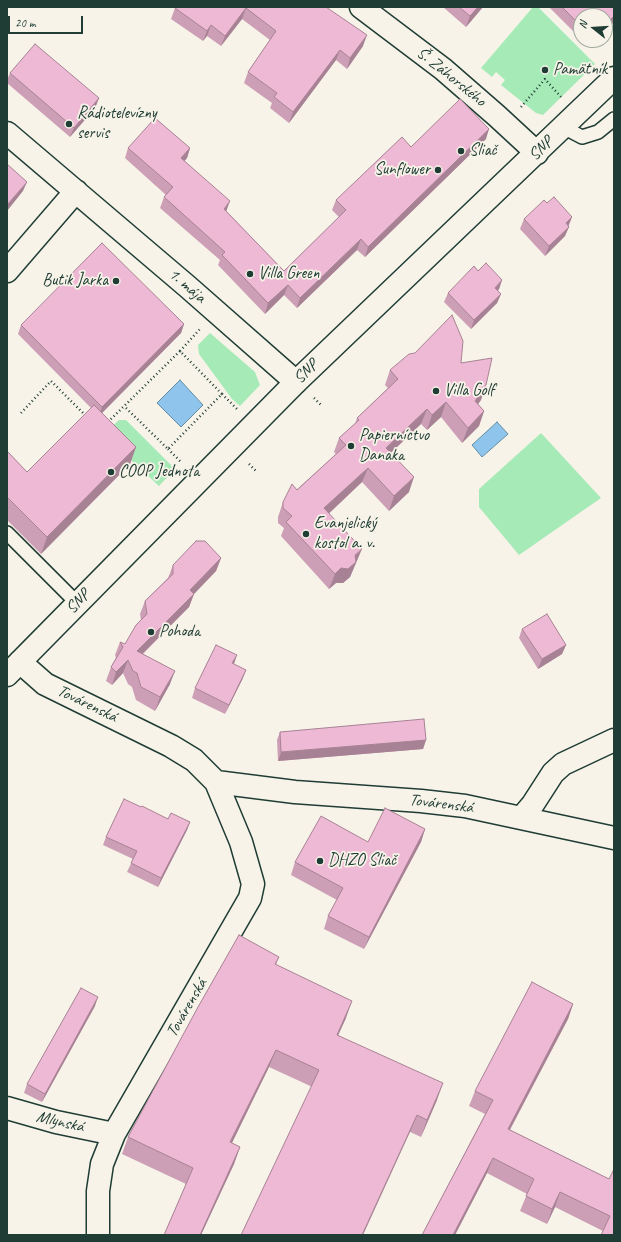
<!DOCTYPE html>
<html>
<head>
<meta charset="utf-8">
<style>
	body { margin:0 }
	#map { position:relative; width:621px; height:1242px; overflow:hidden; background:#f7f3e8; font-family:Caveat,sans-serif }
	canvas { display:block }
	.frame { position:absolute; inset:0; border:8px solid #1f3d34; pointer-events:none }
	.north { position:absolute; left:573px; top:8px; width:40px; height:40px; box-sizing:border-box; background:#f7f3e8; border:1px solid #a1aaa0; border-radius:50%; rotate:287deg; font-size:11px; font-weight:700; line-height:16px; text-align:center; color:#1f3d34 }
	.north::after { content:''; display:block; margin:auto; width:14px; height:18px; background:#1f3d34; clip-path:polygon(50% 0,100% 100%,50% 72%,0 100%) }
	.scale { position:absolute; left:8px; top:16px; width:75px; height:18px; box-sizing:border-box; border:2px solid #1f3d34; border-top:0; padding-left:5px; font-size:12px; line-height:14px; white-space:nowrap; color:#1f3d34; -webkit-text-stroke:3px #f7f3e8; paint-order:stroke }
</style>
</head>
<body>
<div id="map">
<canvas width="621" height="1242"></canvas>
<div class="frame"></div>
<div class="north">N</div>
<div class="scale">20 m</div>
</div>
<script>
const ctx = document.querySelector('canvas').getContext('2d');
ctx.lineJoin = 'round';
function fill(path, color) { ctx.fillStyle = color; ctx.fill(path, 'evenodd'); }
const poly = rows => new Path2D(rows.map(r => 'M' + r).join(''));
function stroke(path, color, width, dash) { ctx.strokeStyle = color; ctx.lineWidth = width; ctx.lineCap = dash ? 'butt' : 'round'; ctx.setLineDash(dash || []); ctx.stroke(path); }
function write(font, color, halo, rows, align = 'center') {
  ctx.font = font + ' Caveat,sans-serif'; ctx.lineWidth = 3.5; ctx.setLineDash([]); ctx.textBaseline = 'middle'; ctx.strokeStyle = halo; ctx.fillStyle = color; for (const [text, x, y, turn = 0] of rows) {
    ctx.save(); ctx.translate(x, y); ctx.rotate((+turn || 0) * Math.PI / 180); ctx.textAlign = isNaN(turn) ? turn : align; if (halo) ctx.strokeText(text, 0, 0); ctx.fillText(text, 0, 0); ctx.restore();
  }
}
fill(poly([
	[533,7,538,7,595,64,543,115,536,113,501,85,505,80,496,72,492,77,481,68],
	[210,333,255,372,260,385,240,406,232,399,199,354,198,345],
	[119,420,126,420,175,469,159,486,97,429,109,429],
	[541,433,601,498,519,555,479,507,479,489]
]), '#a6ebb7');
const water = poly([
	[180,380,203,405,181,427,157,403,180,380],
	[497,422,508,434,482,457,472,445,497,422]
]);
fill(water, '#8fc4ed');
stroke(water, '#628ea3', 1);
const lane = poly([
	[563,127,582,137,598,132,614,119],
	[7,533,77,603]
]);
const street = poly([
	[7,133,188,287,296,382],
	[7,271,76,191],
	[20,662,45,684,171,746,194,760,216,782,241,842,253,884,250,898,114,1134,102,1164,98,1191,98,1235],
	[216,782,295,792,421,801,465,806,614,838],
	[522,817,533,804,553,773,563,764,614,740],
	[7,1108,56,1122,114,1134]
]);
const secondary = poly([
	[361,7,443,69,497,116,537,153],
	[7,675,296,382,614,78]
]);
stroke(lane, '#1f3d34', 16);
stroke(street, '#1f3d34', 25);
stroke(secondary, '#1f3d34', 25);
stroke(poly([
	[521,107,545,79,561,97],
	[180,351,200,329],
	[222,394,237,409],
	[314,398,322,406],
	[21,413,51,381,86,416],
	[108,422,180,351,222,394,168,449,125,407],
	[168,449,182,463],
	[249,464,257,472]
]), '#1f3d34', 2.5, [1, 3]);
stroke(lane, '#f7f3e8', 13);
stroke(street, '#f7f3e8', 22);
stroke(secondary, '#f7f3e8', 22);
fill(poly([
	[326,7,363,46,347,69,336,60,289,123,270,108,272,103,244,83,248,72,270,40,242,19,221,46,207,36,203,41,171,19,175,8],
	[443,7,483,7,466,27],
	[549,7,613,7,614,8,614,22,605,31,581,16,581,35,577,30,574,32],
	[586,40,595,40,591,44],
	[10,73,99,98,95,108,70,137,7,83,7,80],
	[486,139,365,257,357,250,297,308,284,295,265,314,218,265,220,260,160,208,164,197,166,195,125,158,128,148,190,148,187,158,184,161,226,211,284,271,339,217,332,210,336,200,411,147],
	[547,203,572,217,565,236,545,256,520,229,524,219],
	[478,271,502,280,499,289,498,291,501,294,497,303,471,329,444,302,448,293],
	[184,324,181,333,102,413,136,447,130,464,41,554,7,520,7,451,27,472,91,408,18,334,21,325],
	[461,363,481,400,478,404,484,411,479,426,462,443,441,417,427,430,421,424,391,453,409,492,389,511,362,482,329,513,356,563,355,565,350,577,343,583,336,583,329,589,281,536,284,528,278,523,278,517,283,502,336,454,334,452,339,438,355,424,357,418,388,388,385,385,390,370],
	[221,558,216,571,194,594,189,607,143,654,170,684,155,711,136,700,132,687,128,684,123,673,112,685,106,681,111,667,116,658,115,655,120,642,125,644,141,620,140,614,145,601,168,578,173,565],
	[522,629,566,645,562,654,538,669,519,638],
	[246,670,242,680,225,714,192,698,195,688],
	[280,732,426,740,423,749,278,761,277,740],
	[141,807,168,819,190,822,187,830,158,887,127,872,133,859,103,845,106,837],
	[425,829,421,842,364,949,324,929,328,916,337,900,291,875,295,862,368,842],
	[279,957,276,965,346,1018,338,1035,437,1100,421,1137,269,1067,232,1143,240,1147,234,1164,201,1235,164,1235,186,1184,122,1154,128,1137],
	[573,1004,568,1019,510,1130,609,1179,614,1235,603,1231,555,1207,547,1224,520,1211,527,1194,487,1173,455,1235,422,1235,485,1114,469,1106,475,1091],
	[95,1006,42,1102,24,1093,27,1084]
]), '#cd9fb6');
fill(poly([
	[478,7,483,7,466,27,470,16],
	[246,8,242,19,221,46,225,36],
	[614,16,614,22,605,31,605,25],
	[580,20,577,30,574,32,578,23],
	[211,25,207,36,203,41,207,31],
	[367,35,363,46,347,69,350,58],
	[592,40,595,40,591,44],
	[340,50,336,60,289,123,293,112],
	[99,98,95,108,70,137,74,128],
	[489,129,486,139,365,257,368,247],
	[190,148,187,158,178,169,181,158],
	[27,182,23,191,7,211,7,205],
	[230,201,226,212,224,209],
	[572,217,568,226,566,223],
	[569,227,565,236,545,256,549,246],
	[361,239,357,250,297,308,300,298],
	[502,280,499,289,492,298,495,288],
	[288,285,284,295,265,314,268,303],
	[501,294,497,303,471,329,474,320],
	[184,324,181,333,99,416,102,407],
	[486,385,481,400,470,415,475,401],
	[446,402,441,417,427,430,432,415],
	[427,409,421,424,380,463,386,448],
	[484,411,479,426,462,443,468,428],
	[136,447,130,464,41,554,47,537],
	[368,468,362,482,319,523,324,508],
	[414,477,409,492,389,511,394,496],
	[362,549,350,577,343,583,336,583,329,589,335,574],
	[221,558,216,571,194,594,189,607,132,664,137,651,190,590],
	[566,645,562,654,538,669,542,659],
	[237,655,234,664,232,663],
	[128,660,123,673,112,685,116,672],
	[246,670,242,680,225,714,229,705],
	[175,671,170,684,155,711,160,697],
	[426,740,423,749,278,761,281,752],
	[190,822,187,830,158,887,161,878],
	[425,829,421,842,364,949,369,937],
	[98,997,95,1006,42,1102,45,1094],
	[352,1001,346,1018,331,1051,337,1035],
	[573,1004,568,1019,502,1144,508,1129],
	[276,1050,269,1067,224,1159,230,1142],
	[443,1083,437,1100,421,1137,427,1120],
	[417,1115,410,1132,363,1235,362,1235],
	[240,1147,234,1164,201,1235,200,1235],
	[493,1158,487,1173,455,1235,453,1235],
	[560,1192,555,1207,547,1224,552,1209]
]), '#a78294');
const building = poly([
	[176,7,326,7,367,35,350,58,340,50,293,112,274,97,277,93,248,72,276,31,246,8,225,36,211,25,207,31,175,8,176,7],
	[459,7,478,7,470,16,459,7],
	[562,7,613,7,614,8,614,16,605,25,605,16,581,16,581,21,580,20,578,23,562,7],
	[35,44,99,98,74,128,10,73,35,44],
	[460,99,489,129,368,247,361,239,300,298,288,285,268,303,222,255,225,252,164,197,173,187,128,148,155,118,190,148,181,158,230,201,224,209,284,271,346,210,336,200,402,137,411,147,460,99],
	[7,164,27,182,7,205,7,164],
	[554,197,572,217,566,223,569,227,549,246,524,219,544,200,547,203,554,197],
	[102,243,184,324,102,407,21,325,102,243],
	[486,263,502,280,495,288,501,294,474,320,448,293,474,266,478,271,486,263],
	[452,315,463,341,461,363,492,358,486,385,475,401,484,411,468,428,446,402,432,415,427,409,386,448,414,477,394,496,368,468,324,508,362,549,355,555,356,562,348,569,341,568,335,574,286,522,292,516,283,508,283,502,292,484,297,490,346,445,339,438,359,420,357,418,398,379,390,370,409,354,415,353,452,315],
	[94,405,136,447,47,537,7,497,7,451,27,472,94,405],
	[196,541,205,541,221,558,190,590,194,594,137,651,175,671,160,697,141,687,137,673,133,671,128,660,116,672,111,667,123,647,120,642,125,644,136,625,147,614,145,601,173,574,173,565,196,541],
	[547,614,566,645,542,659,522,629,547,614],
	[216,645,237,655,232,663,246,670,229,705,195,688,216,645],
	[424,719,426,740,281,752,280,732,424,719],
	[124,799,141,807,142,806,168,819,171,813,190,822,161,878,131,863,137,851,106,837,124,799],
	[385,808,425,829,369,937,328,916,343,888,295,862,321,816,368,842,385,808],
	[239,935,279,957,275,964,352,1001,337,1035,443,1083,427,1120,417,1115,362,1235,241,1235,319,1070,276,1050,230,1142,240,1147,200,1235,164,1235,193,1168,128,1137,198,1007,239,935],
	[532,982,573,1004,508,1129,609,1179,614,1169,614,1235,601,1235,610,1216,560,1192,552,1209,526,1196,534,1179,493,1158,453,1235,422,1235,493,1100,475,1091,532,982],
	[81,988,98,997,45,1094,27,1084,81,988]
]);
fill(building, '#eeb9d4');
stroke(building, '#a78294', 1);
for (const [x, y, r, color] of [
	[545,70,4,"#1f3d34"],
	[69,124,4,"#1f3d34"],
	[461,151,4,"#1f3d34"],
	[438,170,4,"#1f3d34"],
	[250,274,4,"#1f3d34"],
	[116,281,4,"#1f3d34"],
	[436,391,4,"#1f3d34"],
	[351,446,4,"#1f3d34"],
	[111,472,4,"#1f3d34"],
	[306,534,4,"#1f3d34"],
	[151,632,4,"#1f3d34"],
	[320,861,4,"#1f3d34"]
]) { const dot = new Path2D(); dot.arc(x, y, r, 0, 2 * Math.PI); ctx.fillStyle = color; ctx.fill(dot); stroke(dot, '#f7f3e8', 1.5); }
write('17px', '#1f3d34', '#f7f3e8', [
	["Pamätník",553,70],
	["Rádiotelevízny",77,114],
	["servis",77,134],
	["Sliač",469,151],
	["Sunflower",430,170,"right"],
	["Villa Green",258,274],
	["Butik Jarka",108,281,"right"],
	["Villa Golf",444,391],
	["Papierníctvo",359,436],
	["Danaka",359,456],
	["COOP Jednota",119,472],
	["Evanjelický",314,524],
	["kostol a. v.",314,544],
	["Pohoda",159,632],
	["DHZO Sliač",328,861]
], 'left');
write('17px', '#1f3d34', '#f7f3e8', [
	["Š. Záhorského",451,77,39],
	["SNP",541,149,-44],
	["1. mája",187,286,41],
	["SNP",306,372,-44],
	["SNP",78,602,-46],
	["Továrenská",87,704,26],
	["Továrenská",441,804,7],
	["Továrenská",187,1008,-60],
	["Mlynská",60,1122,13]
]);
</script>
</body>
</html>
